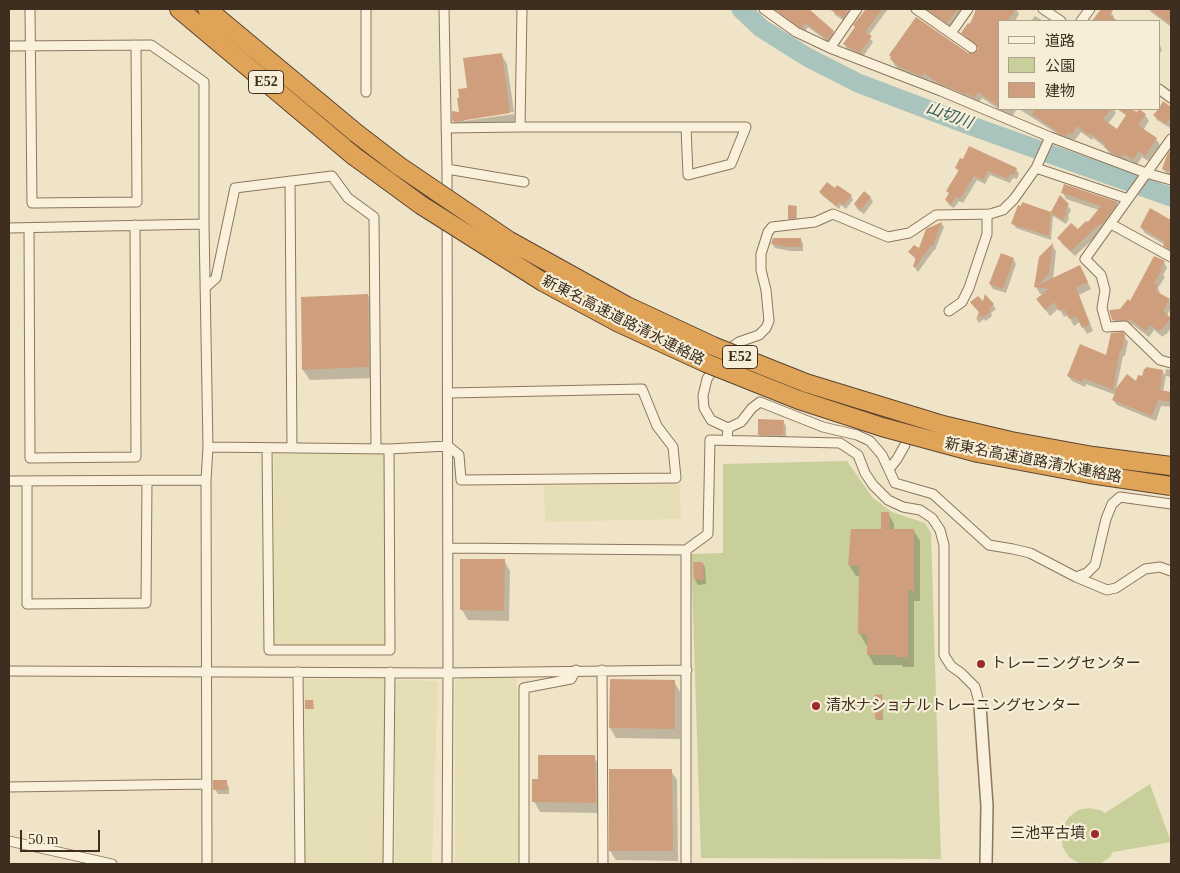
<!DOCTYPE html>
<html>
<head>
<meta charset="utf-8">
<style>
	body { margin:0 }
	#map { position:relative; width:1180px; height:873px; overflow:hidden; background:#f0e4c8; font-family:"Times New Roman","Noto Sans JP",serif }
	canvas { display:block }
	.frame { position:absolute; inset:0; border:10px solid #3d2e20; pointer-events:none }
	.legend { position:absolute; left:998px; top:20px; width:162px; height:90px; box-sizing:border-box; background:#f7eed8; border:1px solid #ada18e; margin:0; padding:6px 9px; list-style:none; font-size:15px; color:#3d2e20 }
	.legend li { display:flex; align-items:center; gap:10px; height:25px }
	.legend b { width:25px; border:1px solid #ada18e }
	.scale { position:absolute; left:20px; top:830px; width:80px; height:22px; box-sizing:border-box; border:2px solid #3d2e20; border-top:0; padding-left:6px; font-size:15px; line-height:18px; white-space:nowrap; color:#3d2e20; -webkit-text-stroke:4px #f7eed8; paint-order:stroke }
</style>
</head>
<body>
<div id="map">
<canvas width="1180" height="873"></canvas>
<div class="frame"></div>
<ul class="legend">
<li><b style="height:6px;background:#faf1dc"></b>道路</li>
<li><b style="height:14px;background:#c9cf9b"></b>公園</li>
<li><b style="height:14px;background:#cf9f7d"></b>建物</li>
</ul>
<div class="scale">50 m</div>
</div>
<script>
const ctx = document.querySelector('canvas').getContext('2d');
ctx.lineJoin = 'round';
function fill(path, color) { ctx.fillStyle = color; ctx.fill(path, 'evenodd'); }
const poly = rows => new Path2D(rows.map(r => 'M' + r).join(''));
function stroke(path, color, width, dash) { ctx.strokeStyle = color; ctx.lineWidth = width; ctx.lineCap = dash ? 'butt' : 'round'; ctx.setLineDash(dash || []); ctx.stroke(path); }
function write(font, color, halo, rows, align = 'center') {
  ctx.font = font + ' "Times New Roman","Noto Sans JP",serif'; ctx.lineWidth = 4.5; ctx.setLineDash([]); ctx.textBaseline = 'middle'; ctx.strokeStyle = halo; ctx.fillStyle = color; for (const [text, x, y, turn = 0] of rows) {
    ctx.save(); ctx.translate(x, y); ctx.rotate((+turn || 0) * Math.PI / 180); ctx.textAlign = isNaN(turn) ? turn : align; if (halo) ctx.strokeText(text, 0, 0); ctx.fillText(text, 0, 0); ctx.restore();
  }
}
fill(poly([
	[274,454,382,454,385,457,385,646,274,646],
	[680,483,681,519,545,522,544,486],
	[517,677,518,864,455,864,455,683,460,678],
	[384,678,385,864,305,864,304,679],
	[399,680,438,681,432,864,395,864,395,685]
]), '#e6deb5');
fill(poly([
	[847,461,873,498,892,512,925,523,931,533,941,859,701,858,691,554,723,553,723,464],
	[1150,784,1171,842,1113,852,1110,857,1101,863,1094,864,1079,863,1069,857,1063,848,1061,837,1063,826,1069,817,1078,810,1089,808,1100,810,1105,813]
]), '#c9cf9b');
fill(poly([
	[777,9,807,9,833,32,836,37,831,44,808,27,805,32,782,16],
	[834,9,854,9,846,22,835,15,833,10],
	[869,9,888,9,868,36,873,42,863,57,847,49,844,44],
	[923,9,965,9,951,29],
	[970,9,1016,9,1019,14,1015,21,999,21,999,109,1017,109,1011,118,999,112,997,108,982,98,978,104,942,89,928,79,926,82,905,74,895,66,891,59,975,55,979,48,967,39,963,33,978,11],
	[1103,9,1107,9,1111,12,1114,17,1113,19,1116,21,1097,21,1096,19],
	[1149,9,1171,9,1171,27,1151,12],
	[1035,16,1043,21,1031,21],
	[1159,43,1162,50,1159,55],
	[501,54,507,64,514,112,464,119,464,121,514,114,515,123,460,130,454,120,461,113,469,89],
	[1163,102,1171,108,1171,126,1170,128,1157,120,1154,115],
	[1019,109,1114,109,1116,113,1108,124,1117,131,1137,114,1145,115,1149,121,1143,130,1156,139,1160,145,1148,161,1142,157,1137,165,1129,160,1126,163,1109,153,1105,147,1093,138,1092,140,1081,132,1075,140,1073,139,1070,142],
	[1171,154,1171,175,1166,173,1163,169],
	[956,167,1016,169,1019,174,1017,179,1013,178,1010,183,990,175,985,184,977,180,963,203,959,201,954,208,949,205,946,200,950,194,948,191,959,172],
	[1065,186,1117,203,1120,209,1104,229,1075,256,1062,244,1059,238,1078,231,1088,224,1099,210,1066,199,1063,193],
	[820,192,851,196,853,200,846,209,841,205,839,209,823,196],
	[870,197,873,202,864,214,858,210,855,205],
	[1061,197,1071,210,1068,216,1069,218,1066,224,1053,216,1051,240,1016,228,1013,223,1023,204,1051,214],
	[796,207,797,220,790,220,789,219],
	[1164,217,1171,221,1171,253,1168,251,1165,245,1145,233,1141,227],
	[941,223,944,227,935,250,934,250,918,272,914,266,916,260,910,252,920,250],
	[800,239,803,243,803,251,790,251,775,248,772,243],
	[1052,245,1056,251,1053,280,1083,273,1091,289,1079,295,1093,331,1087,334,1080,322,1074,326,1068,315,1064,317,1059,308,1050,316,1038,300,1044,294,1040,294,1036,287],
	[1013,259,1016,264,1006,293,993,289,990,284],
	[1164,262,1167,268,1163,275,1165,277,1158,288,1160,294,1169,300,1171,304,1171,308,1167,315,1171,319,1171,328,1166,335,1165,334,1163,337,1154,330,1149,337,1132,324,1131,327,1117,326,1113,320,1131,302],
	[368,295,374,306,375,378,310,380,303,370],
	[986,296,996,309,991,313,992,316,986,321,984,319,979,323,977,320,980,313,971,303,983,304],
	[1124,336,1128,342,1125,356,1123,356,1116,390,1137,383,1143,377,1162,371,1165,375,1166,369,1171,370,1171,377,1166,376,1163,392,1171,394,1171,407,1161,406,1156,421,1117,405,1113,400,1116,395,1086,384,1085,387,1072,381,1068,376,1107,356],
	[783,421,786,426,786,440,762,439,759,434],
	[888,513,894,524,894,530,914,531,920,541,920,601,914,601,914,667,903,667,902,665,874,665,868,654,868,645,866,645,860,634,860,576,856,576,849,565,883,530],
	[504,560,510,571,509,621,468,620,462,610],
	[703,563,705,568,706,584,698,585,695,580],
	[674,681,680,692,680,739,616,738,610,728],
	[882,696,883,720,877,720,876,718],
	[594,757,600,767,602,813,540,812,534,801,539,780],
	[671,771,677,780,678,861,616,860,610,851],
	[226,782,229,787,229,794,218,794,215,789]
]), '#0003');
stroke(poly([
	[741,9,761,28,807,57,858,83,966,124,1171,197]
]), '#a9c4bc', 19);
fill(poly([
	[774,9,809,9,834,31,828,40,805,23,802,28,799,27],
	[829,9,845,9,848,11,843,18],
	[866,9,882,9,865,32,872,36,860,53,843,44,855,27,853,25],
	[927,9,958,9,947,23],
	[976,9,1016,9,1007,21,999,21,999,107,978,92,974,98,966,93,965,94,938,83,924,73,922,76,901,68,890,59,891,57,889,55,916,17,968,53,975,53,978,49,977,45,961,33,968,23,970,25],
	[1101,9,1114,9,1109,15,1118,21,1092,21],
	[1148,9,1171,9,1171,24],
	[502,53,510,113,454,122,452,120,452,111,459,112,457,98,459,98,458,89,467,88,463,58],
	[1163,101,1171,107,1171,117,1166,124,1153,115,1159,109],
	[1036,109,1111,109,1103,119,1117,129,1126,115,1117,109,1131,109,1137,112,1139,109,1146,114,1138,125,1157,138,1145,156,1139,151,1133,160,1125,154,1122,157,1114,154,1104,147,1105,144,1089,133,1088,135,1077,126,1072,135,1069,133,1066,136,1057,133,1058,132,1032,114],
	[969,146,1017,168,1014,175,1010,174,1008,179,988,171,983,180,974,176,960,199,956,197,951,204,945,200,949,193,946,191,959,170,955,168,960,158,963,159],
	[1171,149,1171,172,1162,169,1167,155],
	[827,182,835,188,837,185,852,195,844,205,839,202,836,206,819,192],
	[1064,184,1118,202,1102,225,1100,224,1071,251,1057,238,1071,223,1078,229,1086,221,1088,222,1101,206,1061,193],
	[864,191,871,197,861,210,854,204],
	[1060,195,1069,204,1065,211,1067,213,1063,220,1051,213,1049,236,1011,224,1018,205,1021,206,1022,202,1051,212],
	[788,205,797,206,796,218,788,219],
	[1150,208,1171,220,1171,250,1163,246,1165,242,1140,227],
	[942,222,933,246,931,245,915,268,913,266,916,258,908,252,914,245,919,248,926,229],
	[773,238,801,238,801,247,787,247,771,244],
	[1053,243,1049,274,1038,285,1080,265,1088,282,1076,288,1090,324,1082,328,1076,316,1069,319,1064,309,1059,311,1054,302,1045,310,1036,299,1049,289,1034,287,1039,257],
	[1001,253,1014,258,1003,289,989,284],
	[1154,256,1165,261,1160,269,1162,270,1154,283,1157,284,1156,291,1170,299,1163,311,1171,318,1162,330,1161,329,1159,331,1150,325,1146,331,1129,319,1128,321,1112,320,1109,310,1120,309,1128,299,1130,301],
	[368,294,369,367,302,370,301,297],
	[985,294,994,304,989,309,991,311,983,318,981,315,976,320,979,312,970,302,978,296,983,301],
	[1123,332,1125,335,1122,351,1120,350,1113,390,1083,378,1082,382,1067,376,1080,344,1106,355,1111,333],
	[1146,367,1163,370,1160,390,1171,392,1171,402,1158,400,1152,416,1112,400,1116,391,1114,391,1127,374,1136,381,1138,375,1142,376,1144,369,1145,369],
	[758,419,784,420,783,435,758,435],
	[881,512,889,512,890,529,914,529,914,591,908,590,908,657,896,657,896,655,867,655,867,634,858,634,859,566,848,565,851,529,881,529],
	[460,559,505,559,504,611,460,610],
	[693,562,703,562,704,580,694,580],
	[610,679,675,680,675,729,609,728],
	[882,694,883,719,875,719,874,695],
	[305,700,313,700,314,709,305,709],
	[538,755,595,755,596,803,532,802,532,779,538,779],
	[609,769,672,769,673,851,609,851],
	[213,780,227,780,227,790,213,790]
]), '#cf9f7d');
const minor = poly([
	[30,9,32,203,137,202,136,45],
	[444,9,447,169,448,673,447,864],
	[764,9,796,32,830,48,941,91,1050,137,1146,173,1171,180],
	[916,9,972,48],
	[1043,9,1061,21],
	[1081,21,1090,9],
	[951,33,968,9],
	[9,46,151,45,204,82,204,224,208,447,206,480,207,864],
	[830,48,857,9],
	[1159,89,1171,98],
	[366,92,366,9],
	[520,127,746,127,731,164,688,175,686,127],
	[446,128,520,127,522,9],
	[1171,139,1085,259,1101,275,1105,290,1102,308,1107,327,1125,326,1160,360,1171,363],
	[1036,168,1128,199],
	[447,169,524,182],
	[290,181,292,448],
	[1111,224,1171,257],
	[9,228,204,224],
	[29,228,30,458,136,457,135,225],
	[205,288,216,278,235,188,332,176,348,198,374,217,376,449],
	[949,311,962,302,969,288,987,234,987,214],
	[725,352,739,342,759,335,766,328,769,321,766,290,761,270,761,254,768,232,772,227,815,222,833,214,888,237,909,233,936,215,990,214,1003,210,1014,199,1036,168,1050,137],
	[716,365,707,379,703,396,704,408,711,420,728,428,727,440],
	[728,428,741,422,752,408,760,402,823,427,857,435,870,441,882,455,895,483,933,494,989,545,1013,549,1030,553,1076,577,1087,573,1095,565,1106,519,1112,504,1120,497,1171,504],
	[208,447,389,449,448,446,459,455,461,480,676,478,673,447,657,426,642,389,448,393],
	[267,448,269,650,390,650,389,449],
	[890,468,897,459,905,445],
	[9,481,206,480],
	[27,481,27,604,146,603,147,481],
	[448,548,686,550,708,534,710,440,840,443,858,455,865,473,873,485,888,500,903,507,920,510,932,518,940,530,944,545,944,655,951,666,961,673,975,687,980,706],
	[686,550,686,864],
	[1076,577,1107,590,1116,588,1145,569,1160,567,1171,571],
	[602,670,603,864],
	[9,671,448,673,687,670],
	[298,672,300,864],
	[9,787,207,784],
	[9,841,112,864],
	[388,864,390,672],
	[524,864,524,688,571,679,576,670]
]);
const tertiary = poly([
	[980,706,987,806,986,864]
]);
const motorway = poly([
	[179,9,354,156],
	[207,9,356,133]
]);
stroke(minor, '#8d765c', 11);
stroke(tertiary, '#8d765c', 14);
stroke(motorway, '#5b4430', 20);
stroke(minor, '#faf1dc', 9);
stroke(tertiary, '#faf1dc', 11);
stroke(motorway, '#e0a458', 18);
const motorwayBridge = poly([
	[356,133,399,166,508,240,627,306,713,346,806,383,943,425,1011,441,1093,456,1171,466],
	[354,156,421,205,543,282,619,323,706,363,799,400,882,427,978,453,1090,474,1171,486]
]);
stroke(motorwayBridge, '#5b4430', 20, []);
stroke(motorwayBridge, '#e0a458', 18);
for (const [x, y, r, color] of [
	[981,664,5,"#9e2a2b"],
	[816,706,5,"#9e2a2b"],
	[1095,834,5,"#9e2a2b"]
]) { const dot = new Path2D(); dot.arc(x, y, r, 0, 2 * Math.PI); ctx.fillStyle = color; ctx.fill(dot); stroke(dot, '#f7eed8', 2); }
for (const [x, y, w] of [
	[266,82,35],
	[740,357,35]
]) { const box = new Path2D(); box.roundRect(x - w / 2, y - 11.5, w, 23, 4); ctx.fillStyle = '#f7eed8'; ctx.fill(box); stroke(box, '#3d2e20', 1); }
write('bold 14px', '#3d2e20', null, [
	["E52",266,82],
	["E52",740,357]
]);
write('15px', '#3d2e20', '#f7eed8', [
	["新東名高速道路清水連絡路",623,321,27],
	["新東名高速道路清水連絡路",1033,461,11]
]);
write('15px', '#3d2e20', '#f7eed8', [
	["トレーニングセンター",991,664],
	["清水ナショナルトレーニングセンター",826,706],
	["三池平古墳",1085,834,"right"]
], 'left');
write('italic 16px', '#2f5d5a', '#f7eed8', [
	["山切川",949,116,20]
]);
</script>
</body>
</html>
